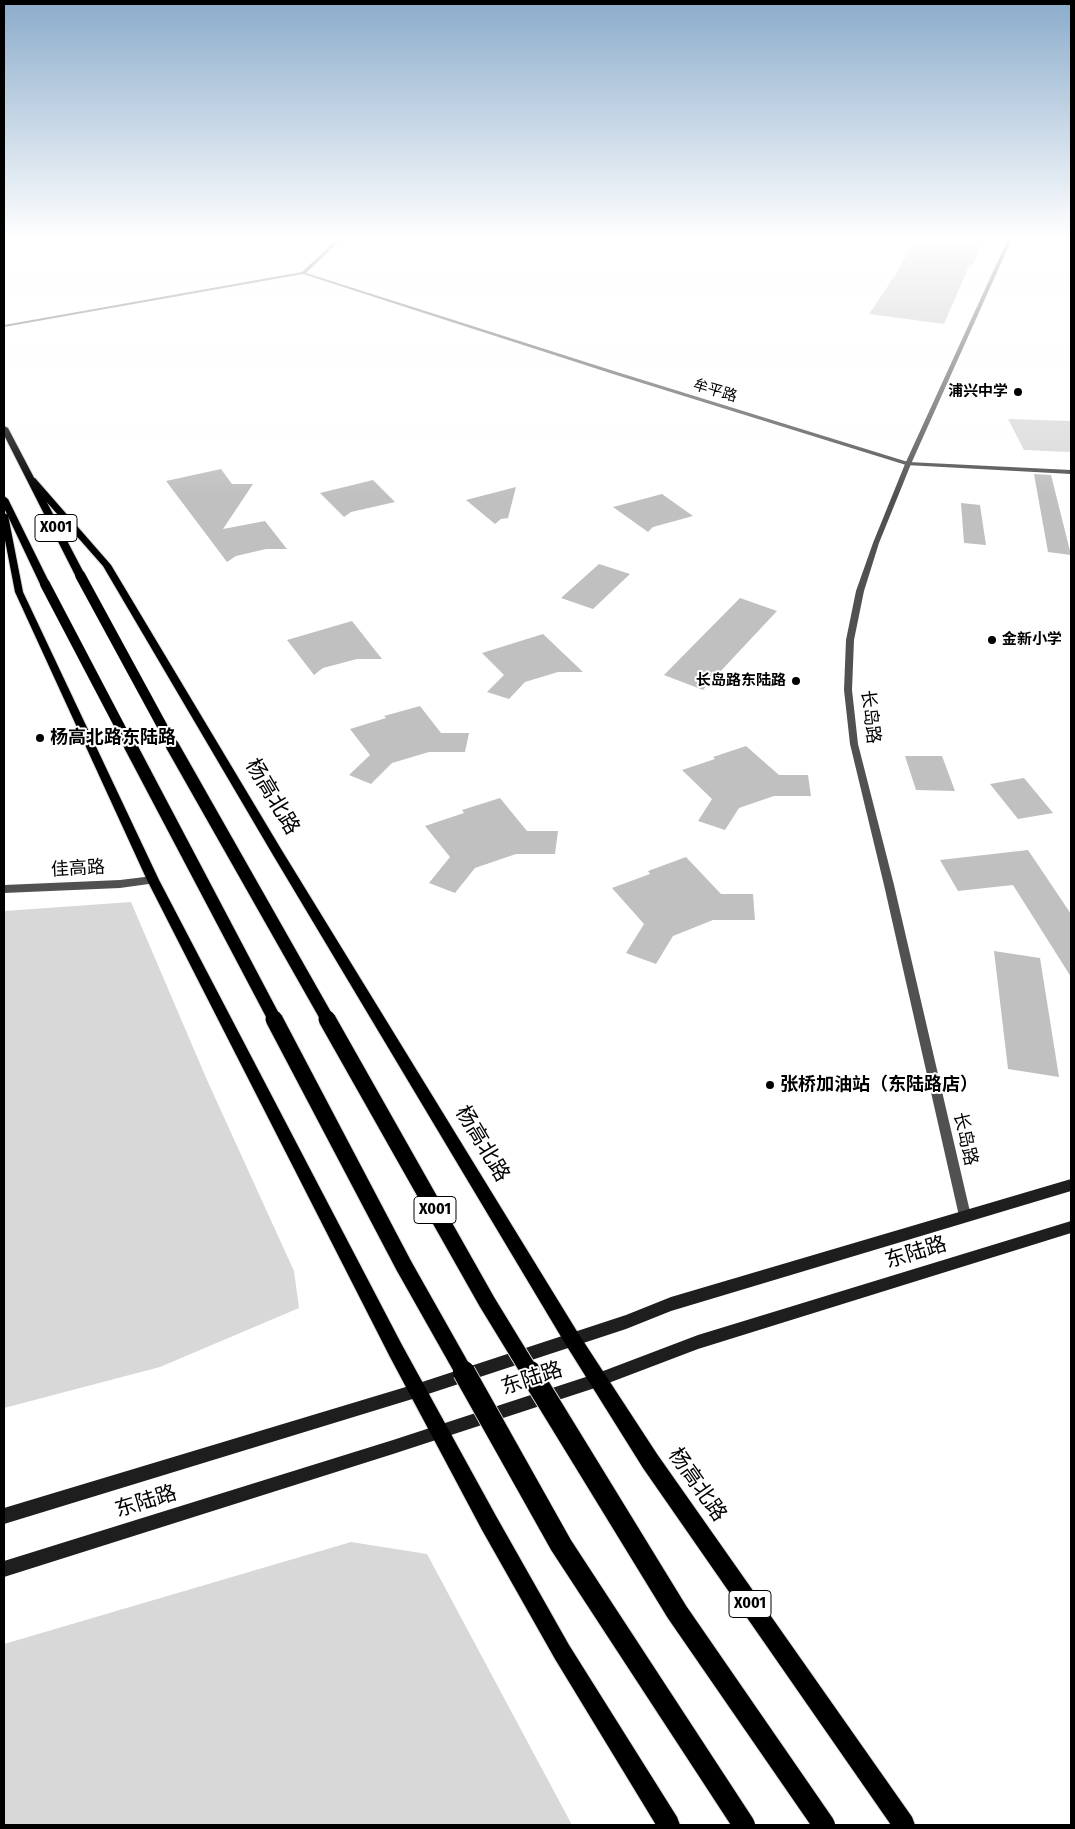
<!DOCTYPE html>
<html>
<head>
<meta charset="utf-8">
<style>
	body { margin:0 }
	#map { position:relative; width:1075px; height:1829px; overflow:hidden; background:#fff; font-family:"Fira Sans Condensed",sans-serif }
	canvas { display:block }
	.frame { position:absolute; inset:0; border:5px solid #000; pointer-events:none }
</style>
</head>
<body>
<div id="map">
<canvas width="1075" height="1829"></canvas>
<div class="frame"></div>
</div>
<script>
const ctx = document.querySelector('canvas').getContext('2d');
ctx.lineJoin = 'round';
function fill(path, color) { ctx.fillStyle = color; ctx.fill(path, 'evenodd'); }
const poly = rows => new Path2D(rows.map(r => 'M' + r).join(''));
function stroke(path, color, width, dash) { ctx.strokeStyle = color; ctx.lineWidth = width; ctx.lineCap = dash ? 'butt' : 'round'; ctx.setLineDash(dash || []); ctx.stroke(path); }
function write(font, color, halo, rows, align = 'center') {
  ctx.font = font + ' "Fira Sans Condensed","Noto Sans SC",sans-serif'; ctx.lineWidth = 4; ctx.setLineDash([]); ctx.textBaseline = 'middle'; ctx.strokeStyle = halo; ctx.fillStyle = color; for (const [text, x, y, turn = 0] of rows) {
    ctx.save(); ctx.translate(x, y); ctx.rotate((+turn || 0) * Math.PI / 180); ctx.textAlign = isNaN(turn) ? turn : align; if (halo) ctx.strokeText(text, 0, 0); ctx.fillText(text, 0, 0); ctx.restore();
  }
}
fill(poly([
	[1008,419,1071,421,1071,452,1024,450],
	[131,902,207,1080,294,1271,299,1308,160,1367,4,1408,4,911],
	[351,1542,427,1554,572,1825,4,1825,4,1644]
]), '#d8d8d8');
fill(poly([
	[915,241,984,241,973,265,970,264,944,324,869,314,894,277],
	[221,469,232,484,253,484,223,529,265,521,287,549,266,549,236,556,227,562,166,481],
	[1034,474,1051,475,1071,555,1048,552],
	[373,480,395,502,351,512,344,517,320,493],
	[516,487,508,518,501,519,495,524,466,500],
	[662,494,693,516,653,527,648,532,613,507],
	[961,503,980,505,986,545,964,543],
	[599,564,630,574,593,609,561,598],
	[740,598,777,611,703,690,664,675],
	[352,621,382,659,357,659,323,668,314,675,287,640],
	[543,634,583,672,558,672,525,682,509,699,487,692,504,675,482,653],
	[420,706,441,733,469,733,465,752,429,752,392,763,371,784,349,775,370,755,350,729,386,718,384,716],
	[746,746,779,775,808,775,811,796,774,796,739,808,725,830,698,821,712,799,682,770,715,759,713,757],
	[905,756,942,756,955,791,916,790],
	[1024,778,1053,813,1018,819,990,784],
	[500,798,527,831,558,831,555,854,516,854,475,868,455,893,429,883,450,857,425,826,464,813,462,810],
	[1028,850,1071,914,1071,977,1013,885,958,891,940,860],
	[686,857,721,894,753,894,755,920,713,920,673,936,656,964,626,953,644,924,612,888,650,874,648,871],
	[994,951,1040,958,1059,1077,1008,1069]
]), '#c0c0c0');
const primary = poly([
	[29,478,35,478,111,565,281,849,578,1333,657,1454,912,1817,915,1825,891,1825,643,1468,566,1345,273,855,103,566,29,482,29,478],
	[4,513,8,515,23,592,159,880,402,1345,496,1516,569,1645,677,1817,680,1825,656,1825,555,1659,482,1530,390,1357,147,880,15,592,4,535,4,513]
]);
const trunk = poly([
	[4,426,8,428,85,575,83,577,77,577,75,575,4,435,4,426],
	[4,496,8,499,50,584,48,586,42,586,40,584,4,508,4,496]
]);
stroke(primary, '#dbdbdb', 2);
stroke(trunk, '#dbdbdb', 2);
fill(poly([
	[335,241,340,241,306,273,617,372,908,462,1071,470,1071,474,906,465,613,374,303,274,4,327,4,325,302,272,335,241],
	[153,876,156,877,158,880,156,883,120,888,4,893,4,885,120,880,153,876]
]), '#515151');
fill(poly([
	[1007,241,1011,241,911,464,879,543,864,591,854,640,852,690,858,744,894,885,971,1216,969,1220,965,1222,961,1220,959,1216,884,885,850,744,844,690,846,640,856,591,873,543,905,464,1007,241]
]), '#515151');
fill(poly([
	[1071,1179,1071,1191,671,1311,626,1329,419,1397,4,1524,4,1508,419,1383,626,1315,671,1297,1071,1179],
	[1071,1221,1071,1233,698,1349,598,1387,393,1454,4,1577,4,1561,393,1440,598,1373,698,1335,1071,1221]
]), '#1e1e1e');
fill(primary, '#000');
fill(trunk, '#000');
const trunkBridgeFar3 = poly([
	[80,575,173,746],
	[45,584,130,746]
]);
const trunkBridgeFar2 = poly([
	[130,745,275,1020],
	[172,745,328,1020]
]);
const trunkBridgeFar1 = poly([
	[274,1019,404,1266,465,1374],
	[327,1019,487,1302,531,1374]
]);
const trunkBridge = poly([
	[464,1372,561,1545,744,1825],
	[530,1372,677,1612,824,1825]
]);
stroke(trunkBridgeFar3, '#dbdbdb', 11, []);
stroke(trunkBridgeFar2, '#dbdbdb', 15, []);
stroke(trunkBridgeFar1, '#dbdbdb', 19, []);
stroke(trunkBridge, '#dbdbdb', 24, []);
stroke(trunkBridgeFar3, '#000', 10);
stroke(trunkBridgeFar2, '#000', 13);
stroke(trunkBridgeFar1, '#000', 17);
stroke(trunkBridge, '#000', 22);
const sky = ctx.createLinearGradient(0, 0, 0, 497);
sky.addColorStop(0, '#8baccb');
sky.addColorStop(0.48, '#fff');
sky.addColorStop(1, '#ffffff00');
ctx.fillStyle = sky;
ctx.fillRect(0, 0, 1075, 497);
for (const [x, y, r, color] of [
	[1018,392,5,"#000"],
	[992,640,5,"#000"],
	[796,681,5,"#000"],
	[40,738,5,"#000"],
	[770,1085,5,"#000"]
]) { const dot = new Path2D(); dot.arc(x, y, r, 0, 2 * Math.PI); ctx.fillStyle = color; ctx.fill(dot); stroke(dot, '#fff', 2); }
write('15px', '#000', '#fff', [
	["牟平路",715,391,17]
]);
write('bold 15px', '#000', '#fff', [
	["浦兴中学",1008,392],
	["金新小学",1002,640,"left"],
	["长岛路东陆路",786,681]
], 'right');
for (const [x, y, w] of [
	[56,528,42],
	[435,1210,42],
	[750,1604,42]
]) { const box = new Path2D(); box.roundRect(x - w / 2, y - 13.5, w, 27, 4); ctx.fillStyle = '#fff'; ctx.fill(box); stroke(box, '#000', 1); }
write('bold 16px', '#000', null, [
	["X001",56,528],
	["X001",435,1210],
	["X001",750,1604]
]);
write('18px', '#000', '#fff', [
	["长岛路",870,717,83],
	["佳高路",78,869,-3],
	["长岛路",965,1139,77]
]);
write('bold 18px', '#000', '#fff', [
	["杨高北路东陆路",50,738],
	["张桥加油站（东陆路店）",780,1085]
], 'left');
write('21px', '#000', '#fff', [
	["杨高北路",272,797,59],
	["杨高北路",482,1144,59],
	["东陆路",916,1253,-17],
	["东陆路",532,1379,-18],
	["杨高北路",697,1485,55],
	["东陆路",146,1502,-17]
]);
</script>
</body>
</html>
